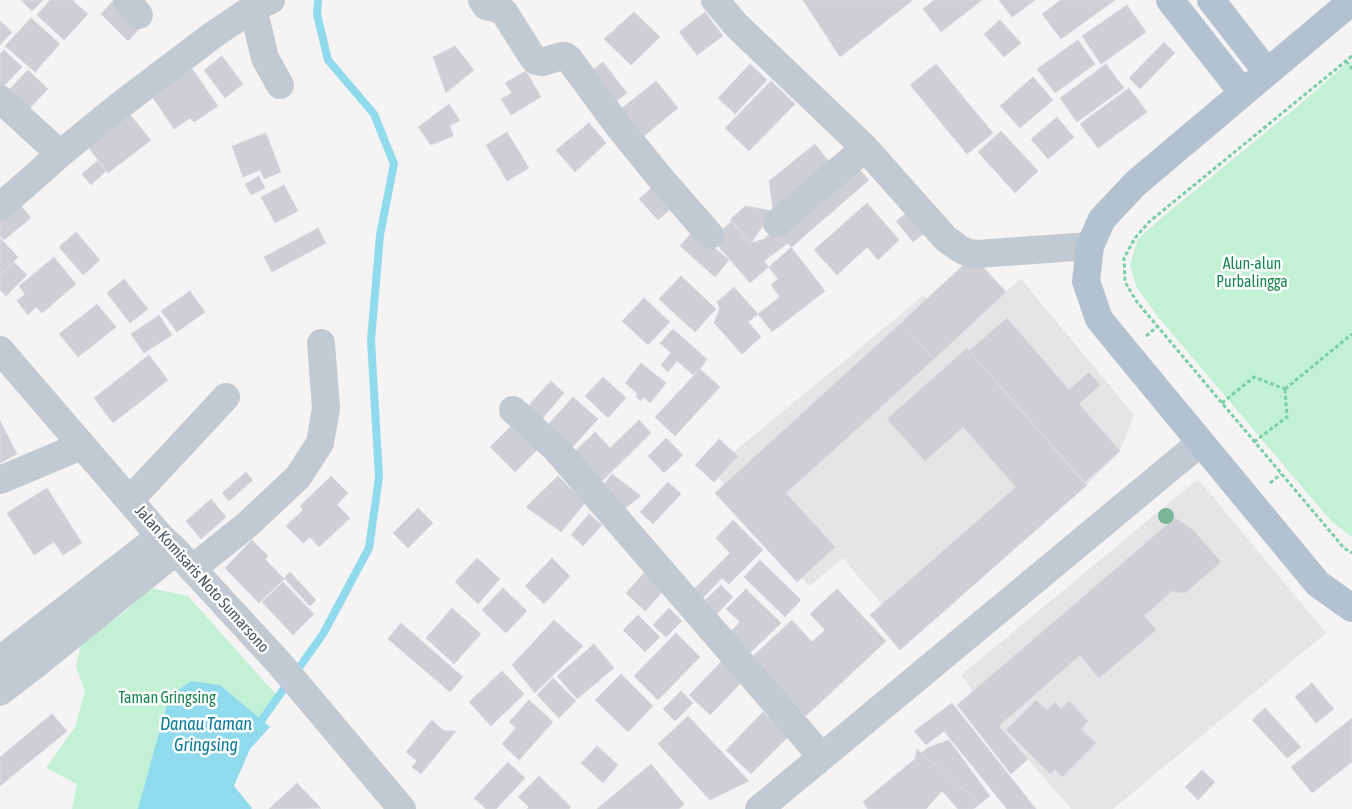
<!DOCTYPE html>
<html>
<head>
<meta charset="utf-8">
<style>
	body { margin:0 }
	canvas { display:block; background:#f5f3f3 }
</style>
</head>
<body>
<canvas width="1352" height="809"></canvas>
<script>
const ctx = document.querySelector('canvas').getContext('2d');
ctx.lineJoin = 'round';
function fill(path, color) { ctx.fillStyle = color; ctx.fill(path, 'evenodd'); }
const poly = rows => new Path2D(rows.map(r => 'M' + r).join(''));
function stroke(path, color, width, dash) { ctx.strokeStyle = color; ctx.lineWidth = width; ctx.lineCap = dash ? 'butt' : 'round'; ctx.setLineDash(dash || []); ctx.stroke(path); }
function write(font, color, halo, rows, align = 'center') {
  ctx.font = font + ' "Asap Condensed",sans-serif'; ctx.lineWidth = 5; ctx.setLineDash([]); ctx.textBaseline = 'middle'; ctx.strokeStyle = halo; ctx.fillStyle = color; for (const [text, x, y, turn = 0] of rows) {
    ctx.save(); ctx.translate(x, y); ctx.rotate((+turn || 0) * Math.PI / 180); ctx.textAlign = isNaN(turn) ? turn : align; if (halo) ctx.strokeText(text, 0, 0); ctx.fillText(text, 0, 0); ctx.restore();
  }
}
fill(poly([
	[1021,279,1134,415,1120,451,1087,485,1050,518,904,631,843,558,809,586,712,470,924,295,956,333],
	[1198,479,1326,633,1113,809,1071,809,999,726,961,675]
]), '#e6e4e5');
fill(poly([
	[1352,62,1352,537,1331,521,1158,317,1136,286,1130,264,1138,239,1159,220,1299,105,1346,64,1348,65],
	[150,588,188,596,281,700,242,734,228,793,243,809,72,809,77,784,46,768,75,727,85,691,76,667,81,643,126,611]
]), '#c3f1d5');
fill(poly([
	[191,681,220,685,270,727,250,749,234,786,252,808,251,809,138,809,169,697]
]), '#90daee');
stroke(poly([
	[256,728,323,634,369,548,379,477,371,340,380,235,394,164,374,114,328,60,317,14,318,0]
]), '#90daee', 8);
const building = poly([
	[21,0,43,0,32,11,21,0],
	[50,0,72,0,88,14,64,40,37,15,50,0],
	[114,0,144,24,128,41,101,14,114,0],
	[803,0,913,0,840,57,803,0],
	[934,0,982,0,941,32,923,9,934,0],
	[999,0,1035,0,1012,17,999,0],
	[1061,0,1115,0,1061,39,1042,14,1061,0],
	[1127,5,1146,32,1101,64,1082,36,1127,5],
	[634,12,660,37,631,65,604,39,634,12],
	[705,12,723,36,697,55,679,32,705,12],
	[31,18,60,44,35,72,5,46,31,18],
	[1000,20,1021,43,1004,57,984,34,1000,20],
	[0,21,12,32,0,45,0,21],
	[1078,40,1095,64,1055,93,1037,69,1078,40],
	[1164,42,1175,53,1140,89,1129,78,1164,42],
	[455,46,474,70,446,93,433,57,455,46],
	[4,50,22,67,0,90,0,54,4,50],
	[222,56,243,84,225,98,204,70,222,56],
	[184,57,218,106,194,122,190,118,174,129,149,92,184,57],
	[603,62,627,93,608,107,585,76,603,62],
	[750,64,767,80,735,114,718,98,750,64],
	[936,64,993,133,967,154,910,85,936,64],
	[1106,64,1124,88,1077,122,1060,98,1106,64],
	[28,70,48,89,24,114,4,95,28,70],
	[526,71,541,97,511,115,501,99,512,93,505,83,526,71],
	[1033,77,1053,100,1020,128,1000,106,1033,77],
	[656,81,678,108,638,141,616,113,656,81],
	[771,81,795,104,749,151,725,128,771,81],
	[1129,88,1147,112,1098,148,1080,124,1129,88],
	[449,104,460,121,450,125,453,136,431,145,418,127,449,104],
	[127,111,151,140,108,173,85,143,127,111],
	[1057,117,1074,137,1048,159,1031,139,1057,117],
	[589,123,606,143,575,172,556,150,589,123],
	[1001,131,1038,171,1015,193,978,152,1001,131],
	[507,132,529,168,507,181,486,145,507,132],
	[266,133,281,172,264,179,260,170,243,177,232,146,266,133],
	[815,144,834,168,773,211,769,181,815,144],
	[97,161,106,171,91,185,82,174,97,161],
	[853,162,869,180,750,283,712,239,732,221,751,243,764,239,853,162],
	[259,176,265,188,251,195,245,184,259,176],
	[658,182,677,203,658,220,639,199,658,182],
	[284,185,298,211,275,223,261,197,284,185],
	[14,198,31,218,4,240,0,236,0,209,14,198],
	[867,203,899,240,878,260,867,247,837,275,814,250,867,203],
	[745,206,773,211,751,243,730,220,745,206],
	[913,208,930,229,913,242,896,221,913,208],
	[318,228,326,243,272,272,264,257,318,228],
	[694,230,729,260,715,277,680,246,694,230],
	[76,232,100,260,83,275,59,247,76,232],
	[0,238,18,257,0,275,0,238],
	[788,243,825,291,772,332,758,314,780,297,771,285,778,279,764,261,788,243],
	[973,256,1006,292,934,359,901,323,973,256],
	[54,257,76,284,42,313,36,307,28,315,17,301,25,294,19,286,54,257],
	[14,262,27,275,6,296,0,290,0,276,14,262],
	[681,276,716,309,695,332,659,299,681,276],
	[124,279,148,309,130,323,107,293,124,279],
	[734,287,758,314,748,322,761,337,742,354,714,323,720,308,717,302,734,287],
	[190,291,205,312,177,332,161,311,190,291],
	[644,298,670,322,648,345,622,321,644,298],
	[97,304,116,327,78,357,59,334,97,304],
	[159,315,172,335,144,353,131,334,159,315],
	[1007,318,1069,390,1089,372,1100,385,1079,404,1120,451,1084,483,969,351,1007,318],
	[901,323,934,359,786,493,835,547,797,582,715,493,901,323],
	[673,329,707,359,700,369,693,375,677,361,668,372,661,365,671,353,660,343,673,329],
	[967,348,1087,485,900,650,870,615,1016,487,963,427,925,461,887,419,967,348],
	[149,355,168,380,113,423,94,398,149,355],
	[641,363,666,383,650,403,644,397,641,401,636,397,637,393,625,383,641,363],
	[700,369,720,387,675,436,655,417,700,369],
	[603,377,626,398,608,418,585,396,603,377],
	[551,381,564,393,542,419,528,406,551,381],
	[573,397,598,419,570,450,545,428,573,397],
	[639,420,651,433,594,489,566,460,595,432,610,448,639,420],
	[0,421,17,454,0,463,0,421],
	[512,425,537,450,515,472,490,447,512,425],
	[666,438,683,455,664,473,648,456,666,438],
	[719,439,738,456,714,482,695,465,719,439],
	[246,472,253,480,229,501,222,493,246,472],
	[612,474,641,496,618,514,597,493,612,474],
	[331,476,348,493,337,505,350,518,319,547,310,537,303,543,286,526,303,510,300,506,331,476],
	[558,476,585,503,561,532,526,507,558,476],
	[668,482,681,494,653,524,640,512,668,482],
	[47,488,82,543,63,555,54,542,34,555,7,513,47,488],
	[211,499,226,517,201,539,186,521,211,499],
	[418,508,433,523,408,548,393,533,418,508],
	[589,514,602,525,583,546,571,535,589,514],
	[1175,518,1193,530,1221,562,1185,593,1172,591,1144,616,1156,630,1099,678,1080,655,999,726,1028,759,1011,774,957,705,1175,518],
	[733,520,763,550,729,584,722,578,703,598,694,589,730,553,716,538,733,520],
	[252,540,268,556,265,559,284,579,259,603,225,568,252,540],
	[477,558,500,579,478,604,455,582,477,558],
	[552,558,570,576,544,604,525,586,552,558],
	[760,560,801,600,785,617,744,577,760,560],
	[290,572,316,600,310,606,284,578,290,572],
	[644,573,663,591,645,611,626,593,644,573],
	[283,582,314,614,293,635,262,602,283,582],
	[721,585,733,597,714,617,701,604,721,585],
	[503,588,527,611,506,633,482,610,503,588],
	[746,589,781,623,750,653,729,633,740,622,726,609,746,589],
	[837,589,886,641,806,716,751,658,792,620,812,642,825,630,810,614,837,589],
	[452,608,481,634,454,664,426,638,452,608],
	[669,608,682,621,666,637,653,625,669,608],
	[638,615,660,637,645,652,623,630,638,615],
	[554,620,583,646,535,693,512,665,554,620],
	[401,623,463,677,450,692,388,639,401,623],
	[676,633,700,657,658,700,634,676,676,633],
	[594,644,614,668,577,699,557,676,594,644],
	[723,660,744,680,710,715,689,695,723,660],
	[502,671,524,694,491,726,469,702,502,671],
	[621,674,653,706,628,732,595,700,621,674],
	[553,678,576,701,559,718,537,695,553,678],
	[1312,683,1334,709,1316,723,1295,697,1312,683],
	[681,691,693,703,675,721,663,709,681,691],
	[529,700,553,722,519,760,502,744,516,728,509,722,529,700],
	[1036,700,1047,710,1055,702,1061,709,1069,701,1088,721,1081,729,1096,743,1062,777,1055,769,1050,774,1006,730,1036,700],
	[952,703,1036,809,1007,809,944,731,926,745,914,731,952,703],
	[1265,708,1301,747,1287,758,1252,720,1265,708],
	[763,712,788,737,751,774,726,750,763,712],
	[52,714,67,731,0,786,0,757,52,714],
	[688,716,749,781,710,800,658,744,688,716],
	[1352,718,1352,762,1312,793,1291,767,1352,718],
	[432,720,444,731,456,731,421,774,412,767,417,761,406,752,432,720],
	[949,740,990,796,980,804,921,753,929,747,949,740],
	[597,746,618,765,603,783,581,763,597,746],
	[917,749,921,753,980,804,973,809,958,809,942,791,926,809,868,809,863,802,915,759,917,749],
	[508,762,525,778,496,809,486,809,474,798,508,762],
	[651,764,684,804,679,809,597,809,651,764],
	[1202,770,1215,782,1198,800,1185,787,1202,770],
	[539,776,571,807,569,809,527,809,529,807,518,797,539,776],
	[297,783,321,808,269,809,297,783]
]);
fill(building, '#cdcfd5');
stroke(building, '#d7d9de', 1);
stroke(poly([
	[1352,56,1149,222,1135,238,1124,258,1125,282,1137,302,1344,548,1352,553],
	[1346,61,1352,69],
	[1146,336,1157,327],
	[1285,389,1352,334],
	[1222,403,1254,377,1285,389],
	[1254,442,1287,417,1285,389],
	[1270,483,1281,474]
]), '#7ad0a6', 3, [4, 2.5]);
stroke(poly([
	[127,0,139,15],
	[482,0,486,6,495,8,504,12,533,58,536,61,542,62,562,56,565,56,569,59,619,127,662,180,710,235],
	[715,0,736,25,865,148,945,238,960,249,969,253,977,254,1090,246],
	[253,8,265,58,280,85],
	[0,99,60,154],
	[0,207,60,154,119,106,213,35,253,8,271,0],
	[777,223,865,148],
	[0,350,160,536,176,551,280,664,402,809],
	[513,410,556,449,822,757],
	[0,480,81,446],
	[130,500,226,397],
	[192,569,248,524,298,477,320,443,326,408,321,343],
	[0,660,160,536],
	[0,692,35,665,176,551],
	[759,809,1200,443]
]), '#c1cad2', 28);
stroke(poly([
	[1170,0,1243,93],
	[1211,0,1267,72],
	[1352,1,1136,183,1102,219,1090,246,1086,281,1099,319,1126,352,1318,584,1352,608]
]), '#b3c2d1', 28);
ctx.fillStyle = '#7bb799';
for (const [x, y] of [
	[1166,516]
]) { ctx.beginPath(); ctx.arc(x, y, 8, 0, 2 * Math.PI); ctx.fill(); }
write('16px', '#17864f', '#fff', [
	["Alun-alun",1252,264],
	["Purbalingga",1252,282],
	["Taman Gringsing",167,698]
]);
write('16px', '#4a5661', '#fff', [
	["Jalan Komisaris Noto Sumarsono",202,579,48]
]);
write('italic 18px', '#0c7c9b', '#fff', [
	["Danau Taman",206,724],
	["Gringsing",206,745]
]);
</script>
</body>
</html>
